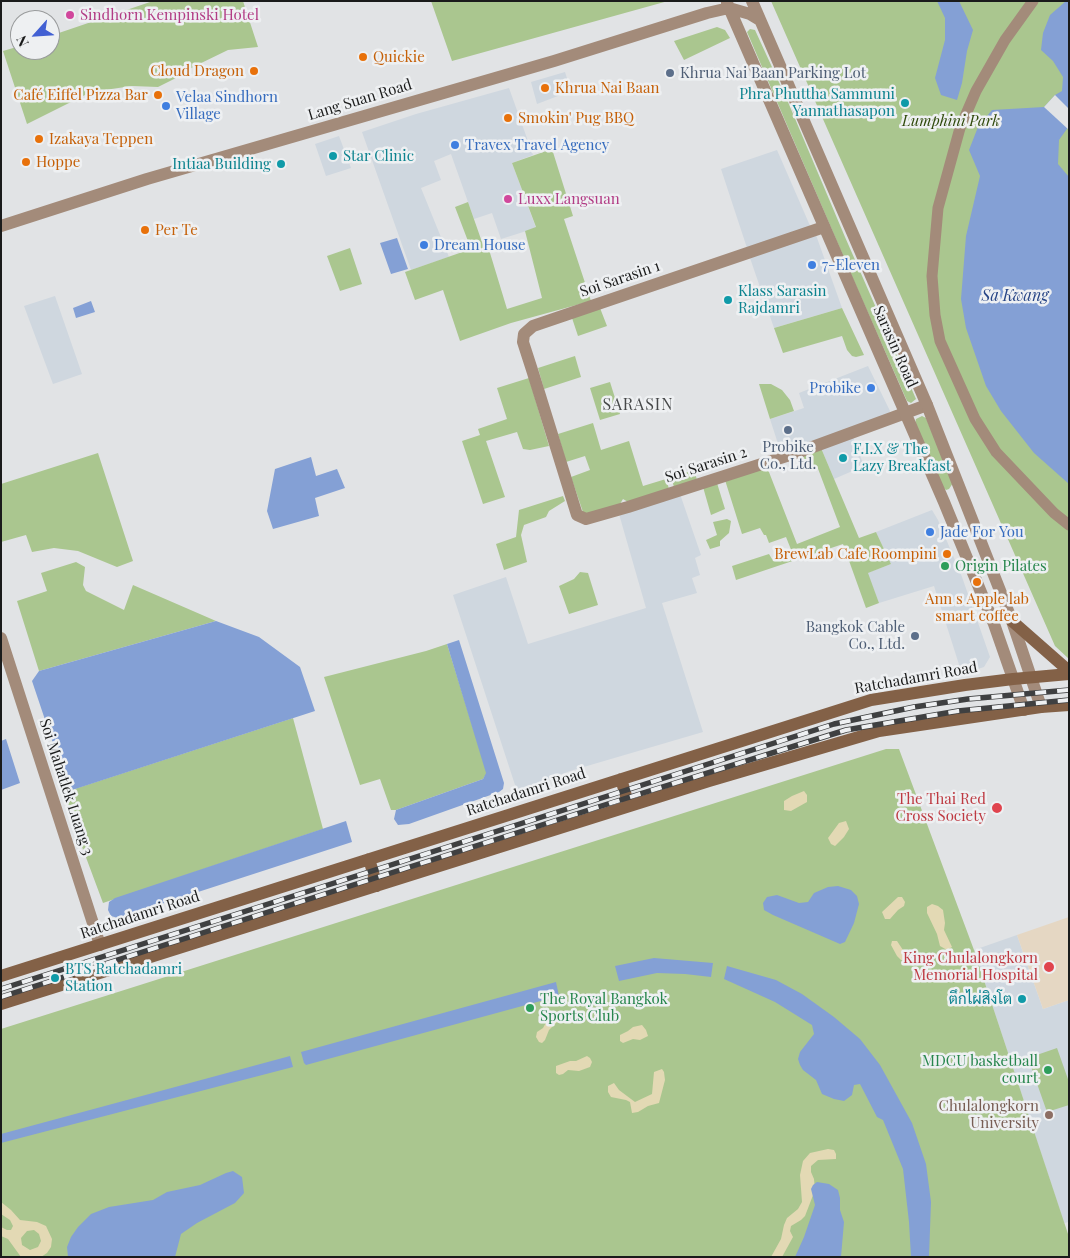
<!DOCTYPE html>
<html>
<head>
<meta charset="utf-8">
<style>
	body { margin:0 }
	#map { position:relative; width:1070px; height:1258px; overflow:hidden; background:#e1e3e5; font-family:"Playfair Display",serif }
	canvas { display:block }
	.frame { position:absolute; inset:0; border:2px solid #1a1b1b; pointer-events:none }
	.north { position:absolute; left:10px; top:10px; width:50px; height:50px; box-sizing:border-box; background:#eef0f2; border:1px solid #999b9c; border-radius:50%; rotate:244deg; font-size:14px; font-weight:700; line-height:20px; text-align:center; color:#1a1b1b }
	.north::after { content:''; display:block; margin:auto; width:18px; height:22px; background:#4260d3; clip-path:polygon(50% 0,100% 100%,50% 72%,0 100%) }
</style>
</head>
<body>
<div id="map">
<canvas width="1070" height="1258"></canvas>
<div class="frame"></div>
<div class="north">N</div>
</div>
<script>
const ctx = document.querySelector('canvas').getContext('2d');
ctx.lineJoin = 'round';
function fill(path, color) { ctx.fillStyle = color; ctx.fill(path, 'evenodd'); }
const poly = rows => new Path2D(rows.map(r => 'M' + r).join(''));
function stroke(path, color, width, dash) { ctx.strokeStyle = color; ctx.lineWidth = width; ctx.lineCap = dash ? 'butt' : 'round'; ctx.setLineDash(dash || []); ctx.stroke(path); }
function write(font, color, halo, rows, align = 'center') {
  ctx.font = font + ' "Playfair Display",Sarabun,serif'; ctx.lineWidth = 5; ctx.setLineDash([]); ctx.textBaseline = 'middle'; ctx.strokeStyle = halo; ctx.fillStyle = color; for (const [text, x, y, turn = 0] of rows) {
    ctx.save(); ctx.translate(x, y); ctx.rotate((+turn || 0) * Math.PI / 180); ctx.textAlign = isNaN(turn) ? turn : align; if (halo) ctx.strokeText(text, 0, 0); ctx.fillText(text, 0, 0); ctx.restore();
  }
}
fill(poly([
	[565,72,571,91,537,104,531,82],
	[509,88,533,155,512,163,536,228,501,239,492,213,474,219,451,154,434,161,441,180,421,188,449,257,411,270,362,132,416,114],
	[339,136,351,168,326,176,315,144],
	[777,150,811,228,747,248,721,169],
	[816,235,842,308,774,328,750,258],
	[55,296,82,374,53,384,24,306],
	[868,366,890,411,889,414,781,453,770,419,804,408,799,393],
	[853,437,864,466,834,479,821,448],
	[680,494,701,555,695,558,700,575,692,578,697,593,662,603,703,732,570,771,517,791,453,595,506,577,528,644,646,608,619,514],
	[932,510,938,520,962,577,990,657,984,667,962,674,934,586,879,603,867,573,891,564,876,532],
	[1017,935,1043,1009,1069,1000,1069,1222,1064,1223,974,950]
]), '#cfd7df');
fill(poly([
	[1069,917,1069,1000,1043,1009,1017,935]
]), '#e5d7c3');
fill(poly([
	[153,1,243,1,258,47,228,50,193,67,176,78,158,87,132,86,91,92,27,124,3,51,20,46,20,50,50,50,50,36],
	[431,1,668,1,452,61],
	[771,1,1069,1,1069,659,1055,646],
	[717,27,725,30,730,38,684,60,674,41],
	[750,29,755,30,788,102,845,237,916,399,911,403,907,401,854,281,747,32],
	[552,149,573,216,564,219,591,301,511,323,460,341,443,290,415,300,405,272,471,249,455,207,468,202,483,245,487,243,507,309,542,298,525,231,536,227,512,163],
	[350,248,362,284,340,291,327,256],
	[600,308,607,326,578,336,572,318],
	[842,308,864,355,856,357,852,356,847,350,842,336,783,353,774,328],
	[575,356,581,377,544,389,538,368],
	[529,378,549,446,530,450,523,449,517,432,486,441,505,497,483,504,462,441,480,435,478,429,507,419,497,388],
	[610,382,620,414,600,420,590,388],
	[759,384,771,384,782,390,790,400,794,411,770,419],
	[922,416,926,418,953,483,949,489,946,490,941,486,915,424,916,419],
	[593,423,601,450,629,441,643,486,666,479,669,489,628,502,623,499,620,504,588,514,583,512,571,477,590,470,585,456,566,462,558,434],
	[821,448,859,538,876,532,891,564,868,573,879,603,866,608,843,544,736,580,732,566,769,554,772,559,792,552,786,537,769,543,766,535,764,535,760,528,742,534,725,480,767,467,797,544,840,527,817,466,803,471,797,457],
	[98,453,133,561,117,567,78,551,54,548,32,552,26,535,1,542,1,484],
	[694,470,697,480,674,487,671,477],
	[717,483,725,509,711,515,703,487],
	[563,496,565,501,549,511,546,517,524,525,521,535,527,562,504,570,496,544,516,537,519,510],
	[727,519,731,521,729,533,720,541,720,546,710,549,706,540,717,535,713,522],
	[76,562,85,567,83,585,86,591,124,610,133,585,216,621,39,671,17,601,47,591,41,573],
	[580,572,588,573,598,605,569,614,559,586,574,579],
	[447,644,487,773,483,779,396,810,391,810,380,779,360,785,324,677,426,651],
	[293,718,323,829,103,903,62,793],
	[886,749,899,749,974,950,1069,1237,1069,1257,1,1257,1,1029],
	[1057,1048,1069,1082,1069,1105,1047,1112,1028,1058]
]), '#aac68f');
fill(poly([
	[804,791,807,795,807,802,791,811,784,810,784,801,792,796],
	[846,821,849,829,844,837,835,846,831,844,828,838,839,823],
	[898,897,902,897,905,902,904,906,898,910,890,919,885,919,882,912],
	[932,904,938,906,943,910,945,923,944,930,952,947,947,950,940,946,937,934,927,913,927,907],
	[892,941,897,941,903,950,908,953,908,958,905,961,901,960,897,956,891,945],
	[551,1018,556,1019,557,1022,549,1030,545,1040,542,1043,539,1042,536,1037,537,1032,543,1028,548,1019],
	[642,1025,646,1030,648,1036,640,1040,633,1039,623,1043,620,1041,620,1035,628,1031,633,1027],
	[587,1056,590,1058,592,1062,590,1067,579,1071,568,1070,563,1074,559,1075,556,1073,556,1066,570,1061,576,1061],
	[662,1069,664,1072,665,1080,659,1103,648,1106,638,1112,632,1113,630,1102,626,1100,611,1097,608,1092,608,1086,614,1083,619,1090,635,1102,652,1094,654,1072],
	[828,1149,834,1150,836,1154,836,1159,818,1160,811,1166,811,1172,814,1179,815,1190,805,1216,801,1220,791,1226,790,1231,793,1237,782,1257,771,1257,781,1239,784,1225,787,1218,798,1209,802,1202,800,1175,803,1161,810,1153],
	[1,1202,11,1210,20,1220,37,1222,46,1226,52,1239,51,1247,47,1253,41,1257,21,1257,8,1239,1,1236,1,1227,7,1230,11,1230,13,1226,10,1220,1,1214],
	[34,1230,39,1234,41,1241,38,1247,30,1250,22,1245,21,1238,27,1231]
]), '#e3d9b4');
fill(poly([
	[937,1,959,1,973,30,967,51,962,83,957,100,941,95,935,78,945,40,945,18],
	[1066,1,1069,1,1069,126,1059,140,1058,164,1069,177,1069,484,1034,453,1001,411,986,386,966,328,961,299,966,236,980,176,969,150,978,127,992,110,1044,107,1055,95,1062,91,1063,77,1053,61,1041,50,1043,33,1050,15],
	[397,238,408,269,391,274,380,243],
	[91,301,95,312,76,318,73,308],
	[311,457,316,476,337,469,345,488,315,498,319,516,273,529,267,511,275,469],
	[216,621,259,637,300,667,315,711,69,791,32,681,39,671],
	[459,640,504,783,503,789,499,792,409,824,398,825,394,819,396,810,483,779,486,773,447,644],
	[6,739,20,783,1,790,1,741],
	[346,821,352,842,118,918,111,916,108,910,109,902,115,898],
	[838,886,851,890,857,896,859,904,854,923,845,942,840,944,773,915,764,910,763,903,767,897,777,895,799,903,808,902,814,893,828,887],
	[654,958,713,963,711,977,685,974,657,973,619,981,615,966],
	[727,966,776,980,802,994,834,1017,860,1039,880,1065,912,1123,926,1164,931,1202,929,1257,911,1257,909,1222,903,1169,883,1120,877,1117,860,1084,854,1085,852,1095,844,1101,834,1099,822,1094,816,1080,803,1070,800,1065,798,1059,800,1052,814,1034,812,1025,775,1002,724,979],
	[556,982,559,996,306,1065,304,1063,301,1052],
	[290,1056,293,1067,1,1143,1,1134],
	[233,1171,242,1177,244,1193,235,1203,197,1223,181,1234,175,1257,68,1257,67,1247,71,1237,78,1227,91,1214,109,1207,153,1200,167,1192,200,1185,226,1173],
	[817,1182,829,1184,838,1190,840,1198,840,1210,844,1222,841,1257,795,1257,804,1237,815,1205,811,1189,813,1185]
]), '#84a0d5');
fill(poly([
	[1055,95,1069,109,1069,130,1044,107]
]), '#e1e3e5');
stroke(poly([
	[1033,1,1005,40,976,91,960,128,938,208,932,276,935,315,940,341,975,419,996,452,1054,513,1069,525]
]), '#a38b7a', 11);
stroke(poly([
	[824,227,533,326,524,334,523,342,533,373,577,515,586,519,628,507,799,452,927,405],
	[1,638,100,945]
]), '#a38b7a', 12);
stroke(poly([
	[752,1,927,405,1012,621,1041,707],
	[727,3,944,502,994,624,1024,710],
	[1,226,147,179,554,61,707,13,729,8,750,14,760,20]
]), '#a38b7a', 12);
stroke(poly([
	[1012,621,1069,671],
	[621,779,629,806],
	[369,859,377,886],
	[1,976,871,700,965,685,1013,679,1069,674],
	[1,1004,709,781,879,731,1041,707,1069,705]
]), '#836147', 12);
const rail = poly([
	[1,989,834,724,914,707,968,699,1069,690],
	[1,997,614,802,846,730,958,711,1069,700]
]);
stroke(rail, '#3f4041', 5.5);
stroke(rail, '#eef0f2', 4, [11]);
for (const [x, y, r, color] of [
	[70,15,5,"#d1479c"],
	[363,57,5,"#e8710a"],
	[254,71,5,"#e8710a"],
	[670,73,5,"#5c6f8a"],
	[545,88,5,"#e8710a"],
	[158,95,5,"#e8710a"],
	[905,103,5,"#0f9aa8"],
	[166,106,5,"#3f7fe0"],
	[508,118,5,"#e8710a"],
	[39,139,5,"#e8710a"],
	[455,145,5,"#3f7fe0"],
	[333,156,5,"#0f9aa8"],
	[26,162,5,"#e8710a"],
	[281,164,5,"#0f9aa8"],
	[508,199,5,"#d1479c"],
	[145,230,5,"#e8710a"],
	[424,245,5,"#3f7fe0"],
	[812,265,5,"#3f7fe0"],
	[728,300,5,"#0f9aa8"],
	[871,388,5,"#3f7fe0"],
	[788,430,5,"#5c6f8a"],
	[843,458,5,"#0f9aa8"],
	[930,532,5,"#3f7fe0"],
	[947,554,5,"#e8710a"],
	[945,566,5,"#2e9e5b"],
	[977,582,5,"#e8710a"],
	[915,636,5,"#5c6f8a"],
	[997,808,6,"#e0444e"],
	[1049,967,6,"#e0444e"],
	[55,978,5,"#0f9aa8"],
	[1022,999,5,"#0f9aa8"],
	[530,1008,5,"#2e9e5b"],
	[1048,1070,5,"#2e9e5b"],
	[1049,1115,5,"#8d6e63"]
]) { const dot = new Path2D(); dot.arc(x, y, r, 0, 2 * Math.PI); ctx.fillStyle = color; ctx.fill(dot); stroke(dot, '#eef0f2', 2); }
write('15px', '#b23c85', '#eef0f2', [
	["Sindhorn Kempinski Hotel",80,15],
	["Luxx Langsuan",518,199]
], 'left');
write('15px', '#c56008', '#eef0f2', [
	["Quickie",373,57],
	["Cloud Dragon",244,71,"right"],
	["Khrua Nai Baan",555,88],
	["Café Eiffel Pizza Bar",148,95,"right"],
	["Smokin' Pug BBQ",518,118],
	["Izakaya Teppen",49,139],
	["Hoppe",36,162],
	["Per Te",155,230],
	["BrewLab Cafe Roompini",937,554,"right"],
	["Ann s Apple lab",977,599,"center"],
	["smart coffee",977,616,"center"]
], 'left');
write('15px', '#4e5e75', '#eef0f2', [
	["Khrua Nai Baan Parking Lot",680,73],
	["Probike",788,447,"center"],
	["Co., Ltd.",788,464,"center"],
	["Bangkok Cable",905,627,"right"],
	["Co., Ltd.",905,644,"right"]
], 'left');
write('15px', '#0d838f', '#eef0f2', [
	["Phra Phuttha Sammuni",895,94,"right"],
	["Yannathasapon",895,111,"right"],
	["Star Clinic",343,156],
	["Intiaa Building",271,164,"right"],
	["Klass Sarasin",738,291],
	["Rajdamri",738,308],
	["F.I.X & The",853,449],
	["Lazy Breakfast",853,466],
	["BTS Ratchadamri",65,969],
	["Station",65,986],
	["ตึกไผ่สิงโต",1012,999,"right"]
], 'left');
write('15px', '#366cbe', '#eef0f2', [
	["Velaa Sindhorn",176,97],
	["Village",176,114],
	["Travex Travel Agency",465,145],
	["Dream House",434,245],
	["7-Eleven",822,265],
	["Probike",861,388,"right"],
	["Jade For You",940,532]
], 'left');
write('15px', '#1a1b1b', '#eef0f2', [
	["Lang Suan Road",360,100,-17],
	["Soi Sarasin 1",620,279,-19],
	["Sarasin Road",895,347,66],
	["Soi Sarasin 2",706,465,-18],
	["Ratchadamri Road",916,678,-10],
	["Soi Mahatlek Luang 3",66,787,72],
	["Ratchadamri Road",526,792,-18],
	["Ratchadamri Road",140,915,-18]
]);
write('italic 15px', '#2f490b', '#eef0f2', [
	["Lumphini Park",951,121]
]);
write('15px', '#27864d', '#eef0f2', [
	["Origin Pilates",955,566],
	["The Royal Bangkok",540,999],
	["Sports Club",540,1016],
	["MDCU basketball",1038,1061,"right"],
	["court",1038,1078,"right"]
], 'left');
write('15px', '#be3a42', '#eef0f2', [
	["The Thai Red",986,799],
	["Cross Society",986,816],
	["King Chulalongkorn",1038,958],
	["Memorial Hospital",1038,975]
], 'right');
write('15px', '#785e54', '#eef0f2', [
	["Chulalongkorn",1039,1106],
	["University",1039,1123]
], 'right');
write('italic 16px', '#274586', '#eef0f2', [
	["Sa Kwang",1015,296]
]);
ctx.letterSpacing = '1px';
write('16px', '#464849', '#eef0f2', [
	["SARASIN",638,405]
]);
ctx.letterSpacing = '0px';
</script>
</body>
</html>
